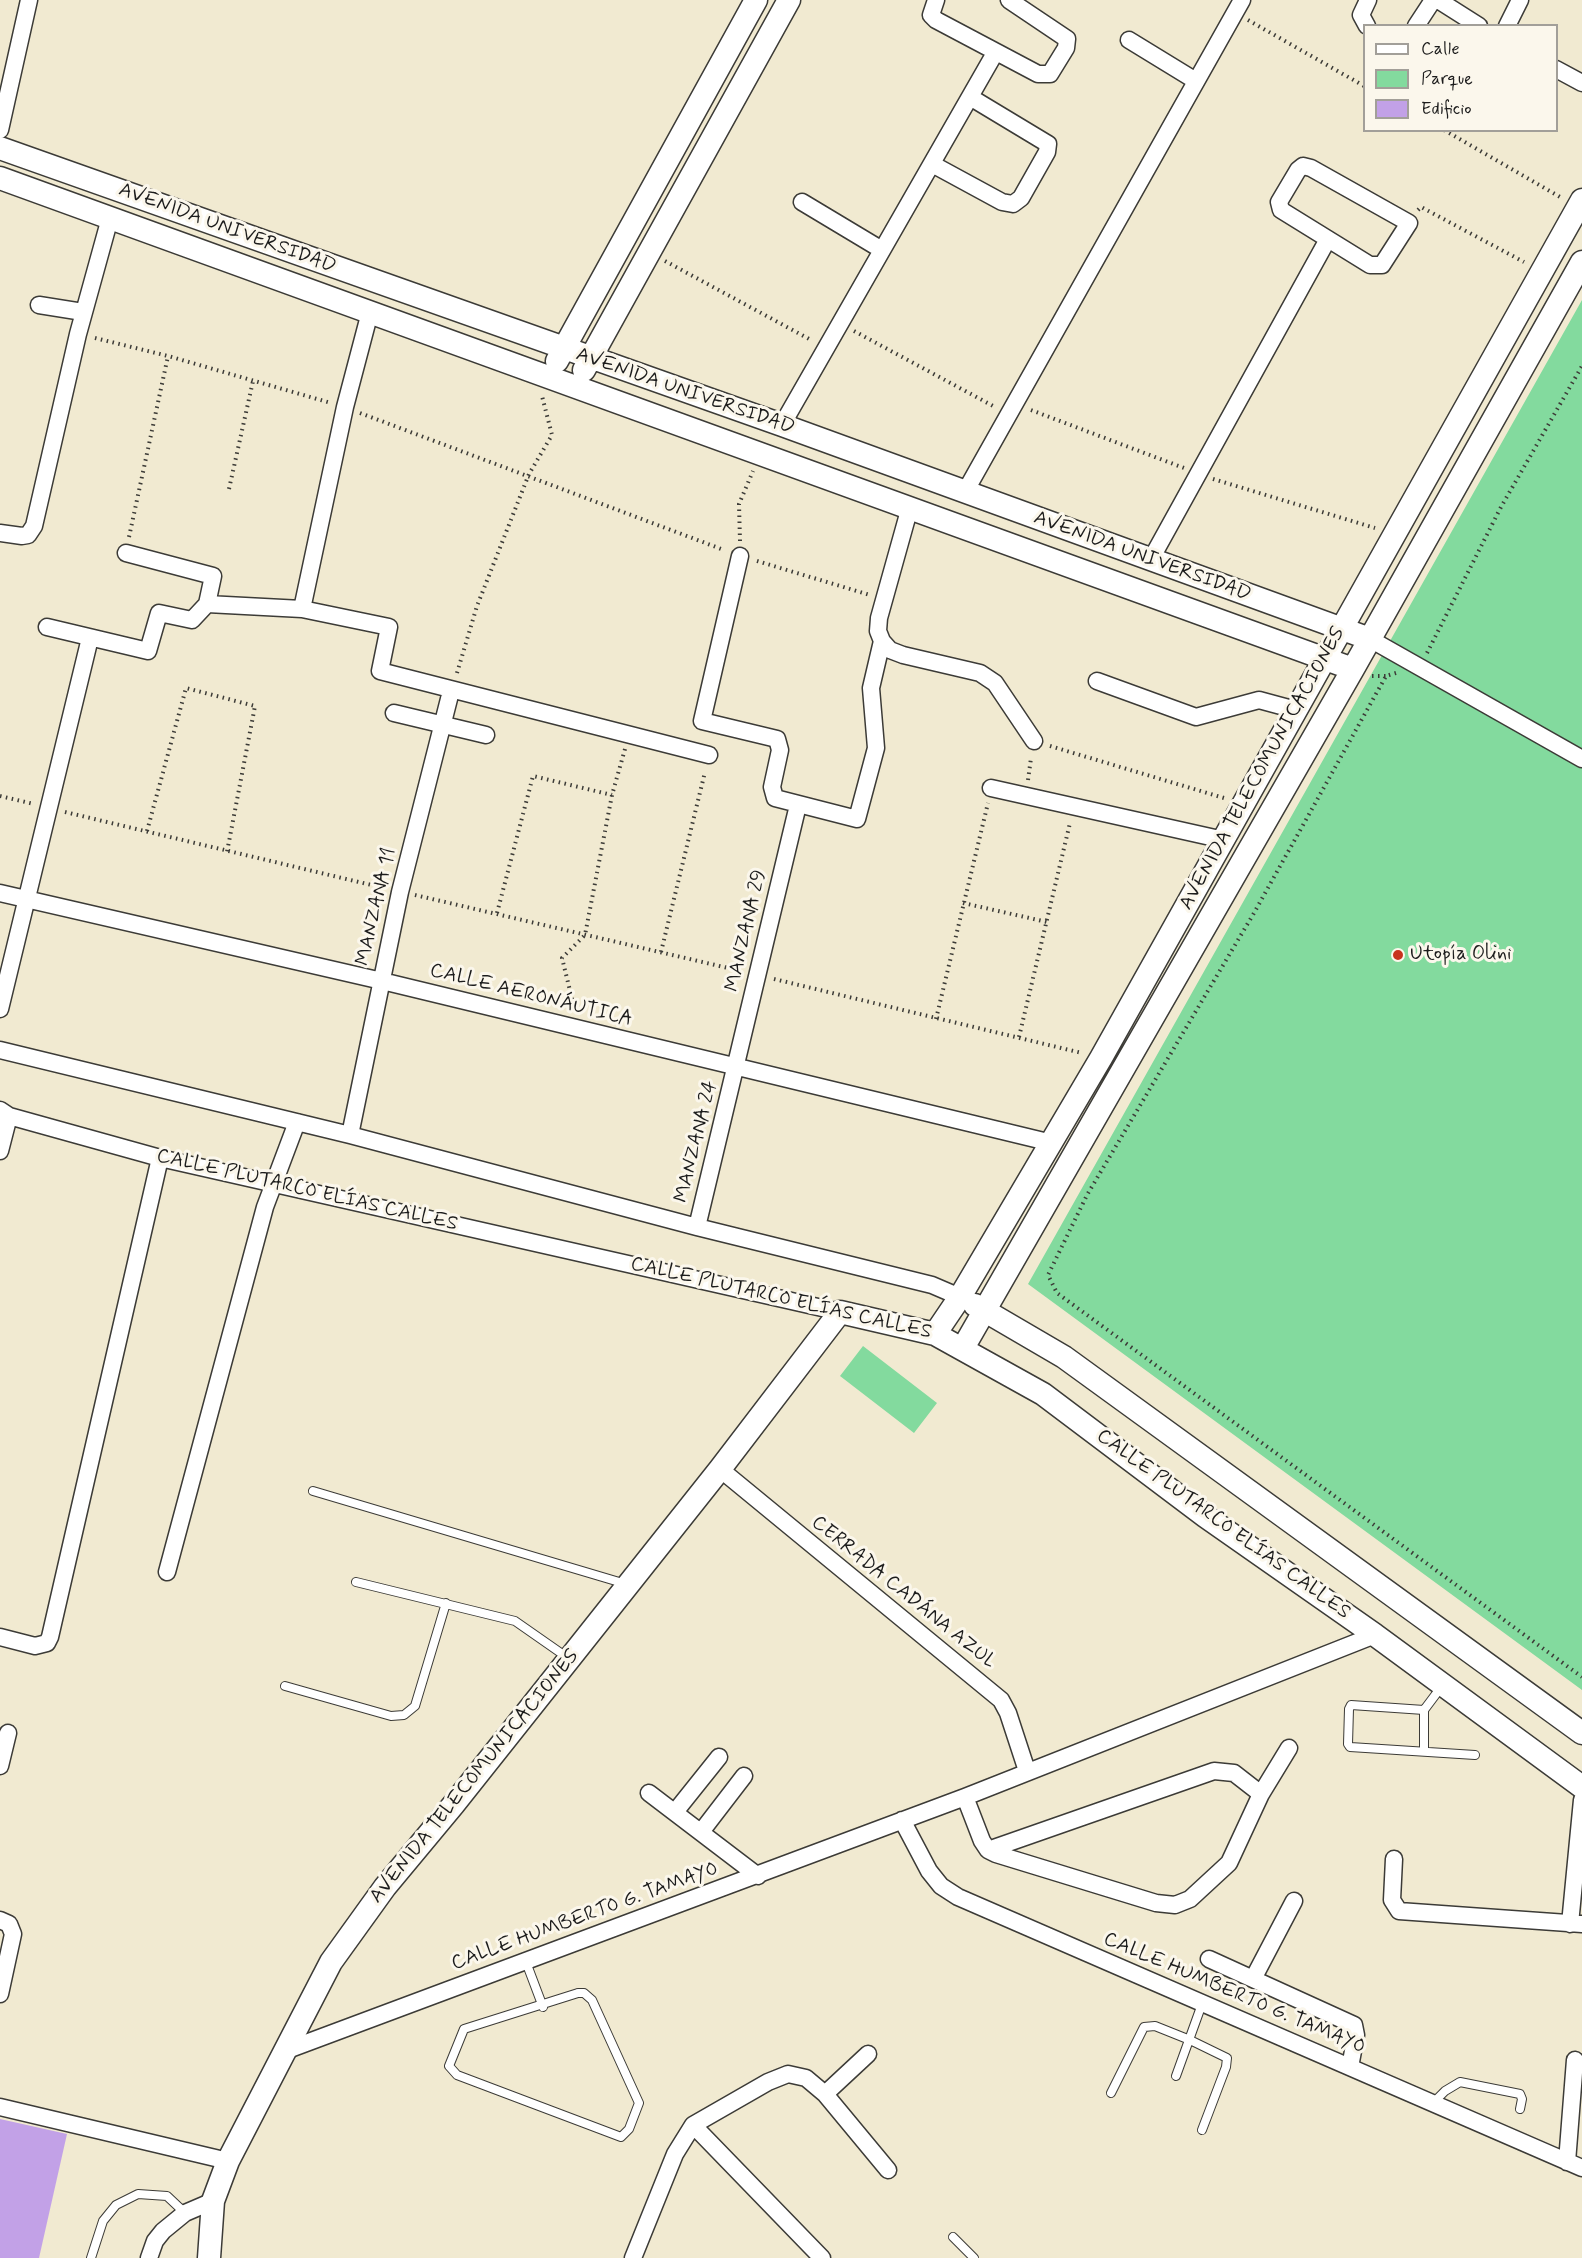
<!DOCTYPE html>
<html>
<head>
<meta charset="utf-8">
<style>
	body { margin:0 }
	#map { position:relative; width:1582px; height:2258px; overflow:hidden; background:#f1ead1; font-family:Mynerve,sans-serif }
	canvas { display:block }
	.legend { position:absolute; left:1363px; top:24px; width:195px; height:108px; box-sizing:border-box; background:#fbf7ec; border:2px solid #a29f99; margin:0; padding:8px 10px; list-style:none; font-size:18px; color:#1c1c1c }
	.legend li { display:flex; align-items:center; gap:12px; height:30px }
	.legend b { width:30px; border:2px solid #a29f99 }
</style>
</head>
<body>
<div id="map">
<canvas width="1582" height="2258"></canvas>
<ul class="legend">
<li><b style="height:8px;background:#fff"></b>Calle</li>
<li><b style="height:16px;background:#83da9e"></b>Parque</li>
<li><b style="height:16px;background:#c2a1e7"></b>Edificio</li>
</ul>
</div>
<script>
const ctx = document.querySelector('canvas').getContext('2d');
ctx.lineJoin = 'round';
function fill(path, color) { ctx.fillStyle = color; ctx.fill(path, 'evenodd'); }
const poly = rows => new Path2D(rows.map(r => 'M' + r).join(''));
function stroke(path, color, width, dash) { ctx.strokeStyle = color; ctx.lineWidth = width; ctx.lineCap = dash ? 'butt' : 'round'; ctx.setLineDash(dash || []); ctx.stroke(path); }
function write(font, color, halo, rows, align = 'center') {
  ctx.font = font + ' Mynerve,sans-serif'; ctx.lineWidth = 6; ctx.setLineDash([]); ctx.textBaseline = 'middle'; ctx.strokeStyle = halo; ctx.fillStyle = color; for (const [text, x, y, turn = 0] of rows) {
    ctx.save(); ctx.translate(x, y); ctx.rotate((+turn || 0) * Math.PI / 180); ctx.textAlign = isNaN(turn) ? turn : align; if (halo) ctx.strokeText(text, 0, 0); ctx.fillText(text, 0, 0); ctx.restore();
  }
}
fill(poly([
	[1582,300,1582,1690,1028,1284],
	[863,1346,937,1403,914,1433,840,1376]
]), '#83da9e');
fill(poly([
	[0,2119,67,2134,39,2258,0,2258]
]), '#c2a1e7');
const lane = poly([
	[313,1491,626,1584],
	[356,1582,515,1621,568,1658],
	[285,1686,391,1716,404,1715,415,1706,446,1603],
	[1442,1686,1424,1710,1351,1705,1349,1709,1348,1744,1350,1747,1475,1755],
	[1424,1710,1424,1750],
	[526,1962,543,2007],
	[578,1993,584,1993,592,2000,639,2103,629,2129,621,2137,457,2075,449,2066,464,2029,578,1993],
	[1176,2076,1202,2004],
	[1111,2093,1144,2027,1155,2026,1190,2040,1227,2058,1226,2067,1202,2130],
	[1433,2103,1445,2091,1460,2082,1520,2094,1522,2099,1520,2109],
	[953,2237,974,2258],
	[91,2258,103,2221,116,2205,138,2194,167,2196,185,2213]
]);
const street = poly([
	[936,0,931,15,936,20,1038,74,1050,74,1066,48,1067,39,1009,0],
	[1438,0,1479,26],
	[1367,26,1361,15,1368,0],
	[1416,26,1433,0],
	[1507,26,1520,0],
	[1129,40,1196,81],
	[1556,69,1582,83],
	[0,130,29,0],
	[932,164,1002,202,1013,204,1021,198,1047,152,1048,144,970,97],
	[1303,166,1311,168,1409,223,1382,265,1370,265,1281,210,1279,202,1298,170,1303,166],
	[802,202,882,250],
	[39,305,83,312],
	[782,425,995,53],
	[965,492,1242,0],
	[910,507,879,618,878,631,882,641,890,650,903,655,980,673,995,683,1034,741],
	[0,533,22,536,28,535,34,526,78,334,110,218],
	[126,553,213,576,207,604],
	[740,556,702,721,777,739,780,750,772,787,775,798,857,819,876,748,871,688,882,641],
	[1150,561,1328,239],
	[302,609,345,407,370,312],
	[47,627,148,651,159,613,192,620,207,604,302,609,389,627,380,671,709,755],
	[1370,639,1582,759],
	[1097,681,1196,717,1259,700,1296,710],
	[394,713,486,735],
	[991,788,1224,840],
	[0,893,382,981,1052,1143],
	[0,1009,90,638],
	[0,1050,350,1135,697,1227,932,1285,960,1297],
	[0,1110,9,1116,160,1158,840,1312],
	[350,1135,400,892,451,691],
	[0,1151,9,1116],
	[697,1227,798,805],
	[720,1469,1001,1700,1008,1713,1027,1771],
	[167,1572,265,1207,297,1122],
	[0,1637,35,1646,47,1643,50,1637,160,1158],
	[0,1766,8,1733],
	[649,1793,758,1876],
	[965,1797,982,1841,988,1850,996,1854,1156,1903,1175,1905,1190,1899,1229,1863,1261,1794,1289,1748],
	[675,1812,719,1757],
	[902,1820,929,1871,941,1886,958,1897,1582,2168],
	[701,1832,744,1776],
	[988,1850,1214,1771,1234,1773,1261,1794],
	[1394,1859,1392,1900,1399,1911,1582,1924],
	[0,1920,9,1924,13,1934,0,1994],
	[1570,1924,1582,1800],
	[1209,1959,1354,2025,1356,2035,1350,2067],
	[1253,1979,1294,1901],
	[282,2052,965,1797,1375,1635],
	[825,2094,868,2054],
	[0,2107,228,2161],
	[693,2125,822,2258],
	[1567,2162,1575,2060],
	[149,2258,155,2241,163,2231,185,2213,213,2201],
	[633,2258,675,2154,693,2125,768,2082,788,2074,806,2078,825,2094,888,2170]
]);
const secondary = poly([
	[0,148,782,425,1370,639],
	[0,178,1353,669],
	[557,361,756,0],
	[584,370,789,0],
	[975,1305,1064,1357,1582,1733],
	[935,1334,960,1297,1101,1058,1582,200],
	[963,1348,1353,669,1582,262],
	[209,2258,213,2201,228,2161,331,1962,385,1887,454,1804,720,1469,840,1312,935,1334,1043,1394,1205,1516,1375,1635,1582,1787]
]);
stroke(lane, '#3c3b37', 10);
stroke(street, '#3c3b37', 19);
stroke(secondary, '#3c3b37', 25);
stroke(poly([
	[1248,20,1364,86],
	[1444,130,1562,198],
	[1418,210,1421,207,1524,262],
	[665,261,811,340],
	[854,331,995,407],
	[95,338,168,356,331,403],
	[1031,410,1184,468],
	[360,413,724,550],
	[1213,479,1375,528],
	[229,489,253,381],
	[129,537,168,356],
	[740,541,739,504,753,471],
	[757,561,870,595],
	[1427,653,1501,507,1582,366],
	[457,673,477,606,529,474,552,435,542,396],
	[1396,673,1386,676,1254,913,1087,1195,1048,1275,1057,1293,1582,1677],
	[1372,676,1386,676],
	[1050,746,1224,798],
	[1028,780,1031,758],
	[0,796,34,804],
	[65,812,384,888],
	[147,831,186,688,255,706,227,852],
	[415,895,741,971],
	[963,903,1047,922],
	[497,913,533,776,612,795],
	[661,952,705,772],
	[774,979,1082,1053],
	[575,1011,562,958,585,935,612,795,625,749],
	[936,1019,988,803],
	[1019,1037,1070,823]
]), '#3c3b37', 4, [1.5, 4.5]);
stroke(lane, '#fff', 8);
stroke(street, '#fff', 16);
stroke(secondary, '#fff', 22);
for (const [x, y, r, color] of [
	[1398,955,6,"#c8321e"]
]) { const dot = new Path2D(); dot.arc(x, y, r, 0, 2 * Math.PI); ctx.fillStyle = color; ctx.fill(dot); stroke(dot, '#fbf7ec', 2); }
write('20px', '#1c1c1c', '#fbf7ec', [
	["AVENIDA UNIVERSIDAD",227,229,20],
	["AVENIDA UNIVERSIDAD",685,392,19],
	["AVENIDA UNIVERSIDAD",1142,557,20],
	["AVENIDA TELECOMUNICACIONES",1263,769,-61],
	["MANZANA 11",377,907,-77],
	["MANZANA 29",747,931,-77],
	["CALLE AERONÁUTICA",531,996,14],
	["MANZANA 24",697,1142,-76],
	["CALLE PLUTARCO ELÍAS CALLES",307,1191,13],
	["CALLE PLUTARCO ELÍAS CALLES",781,1299,13],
	["CALLE PLUTARCO ELÍAS CALLES",1223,1525,36],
	["CERRADA CADÁNA AZUL",903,1593,39],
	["AVENIDA TELECOMUNICACIONES",475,1777,-51],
	["CALLE HUMBERTO G. TAMAYO",585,1917,-20],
	["CALLE HUMBERTO G. TAMAYO",1234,1994,23]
]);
write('20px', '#1c1c1c', '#fbf7ec', [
	["Utopía Olini",1410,955]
], 'left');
</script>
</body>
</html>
